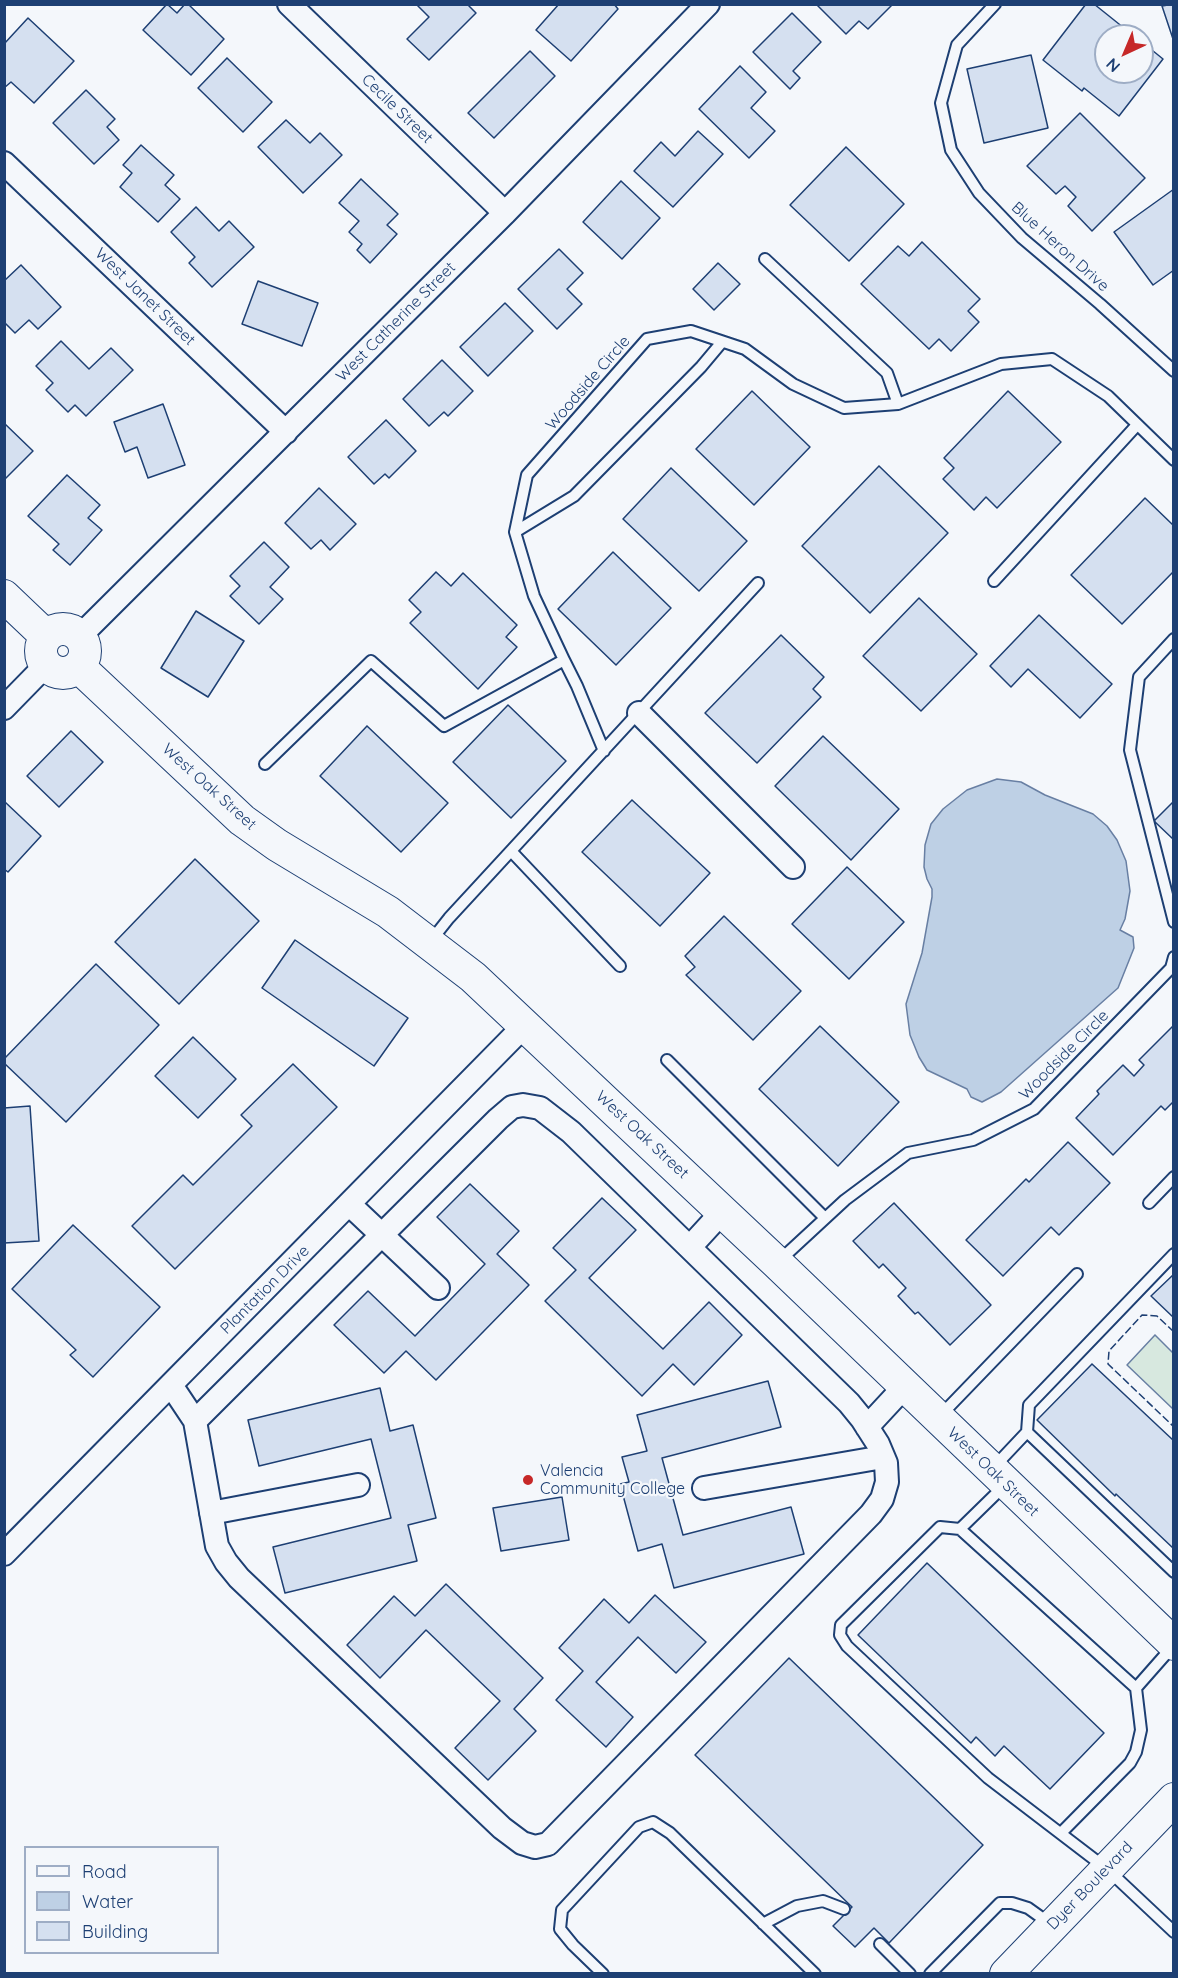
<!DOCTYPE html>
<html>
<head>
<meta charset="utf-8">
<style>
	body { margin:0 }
	#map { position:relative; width:1178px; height:1978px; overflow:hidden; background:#f4f7fb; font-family:Quicksand,sans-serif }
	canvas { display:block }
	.frame { position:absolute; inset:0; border:6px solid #1d3f73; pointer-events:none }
	.legend { position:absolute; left:24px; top:1846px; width:195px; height:108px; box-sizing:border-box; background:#f4f7fb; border:2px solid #9eadc5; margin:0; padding:8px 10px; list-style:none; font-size:18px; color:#1d3f73 }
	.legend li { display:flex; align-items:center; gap:12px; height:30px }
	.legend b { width:30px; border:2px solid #9eadc5 }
	.north { position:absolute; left:1094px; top:24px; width:60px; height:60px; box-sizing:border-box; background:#f4f7fb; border:2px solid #9eadc5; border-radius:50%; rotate:224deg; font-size:16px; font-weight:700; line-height:24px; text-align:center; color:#1d3f73 }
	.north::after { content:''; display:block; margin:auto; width:21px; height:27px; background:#c62828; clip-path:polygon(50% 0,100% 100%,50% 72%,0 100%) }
</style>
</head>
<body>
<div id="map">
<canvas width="1178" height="1978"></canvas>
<div class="frame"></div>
<ul class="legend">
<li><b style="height:8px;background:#f4f7fb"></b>Road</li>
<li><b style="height:16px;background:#bed0e5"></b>Water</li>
<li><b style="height:16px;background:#d5e0f0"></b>Building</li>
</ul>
<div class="north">N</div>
</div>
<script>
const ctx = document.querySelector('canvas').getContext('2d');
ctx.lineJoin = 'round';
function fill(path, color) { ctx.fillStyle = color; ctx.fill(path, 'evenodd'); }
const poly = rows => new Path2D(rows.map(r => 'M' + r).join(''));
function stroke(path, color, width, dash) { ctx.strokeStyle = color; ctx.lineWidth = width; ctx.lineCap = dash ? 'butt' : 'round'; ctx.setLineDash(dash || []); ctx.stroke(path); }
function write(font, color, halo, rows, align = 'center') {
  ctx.font = font + ' Quicksand,sans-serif'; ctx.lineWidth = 4.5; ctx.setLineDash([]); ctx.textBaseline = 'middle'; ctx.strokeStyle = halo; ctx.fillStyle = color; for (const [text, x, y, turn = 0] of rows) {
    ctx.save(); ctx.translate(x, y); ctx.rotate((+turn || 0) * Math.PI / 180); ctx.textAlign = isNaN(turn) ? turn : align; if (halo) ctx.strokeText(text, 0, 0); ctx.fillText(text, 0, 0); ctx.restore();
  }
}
const green = poly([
	[1155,1335,1173,1353,1173,1409,1127,1365,1155,1335]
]);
fill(green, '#d7e8df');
stroke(green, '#687fa3', 1.5);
const water = poly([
	[997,779,1021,782,1045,795,1093,814,1107,826,1117,840,1126,861,1130,891,1125,919,1120,930,1133,937,1134,948,1118,988,1001,1092,982,1102,971,1097,967,1089,927,1070,919,1057,910,1035,906,1004,922,953,932,897,932,889,927,879,924,867,925,845,931,824,943,809,967,790,997,779]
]);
fill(water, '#bed0e5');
stroke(water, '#687fa3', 1.5);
const building = poly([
	[167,4,177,13,185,4,188,4,224,39,191,75,143,30,167,4],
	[416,4,467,4,476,13,429,60,407,39,429,17,416,4],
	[559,4,614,4,618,9,571,61,536,30,559,4],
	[816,4,893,4,868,29,859,21,846,34,816,4],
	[1086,4,1094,4,1134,36,1106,36,1106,72,1142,72,1142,42,1163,59,1119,116,1084,88,1082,91,1043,60,1086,4],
	[1174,4,1174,42,1162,6,1174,4],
	[792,13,821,42,793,71,800,78,790,89,753,52,792,13],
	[28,18,74,61,34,103,11,82,4,88,4,44,28,18],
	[530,51,555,76,494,138,468,113,530,51],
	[1031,55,1048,128,984,143,967,69,1031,55],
	[227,58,272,102,243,132,198,88,227,58],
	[740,66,766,92,751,108,775,131,749,158,699,109,740,66],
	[86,90,115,119,107,127,119,140,94,164,53,123,86,90],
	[1080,113,1145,178,1092,231,1068,206,1076,197,1065,186,1056,194,1027,166,1080,113],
	[286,120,310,143,320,133,342,155,303,193,258,147,286,120],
	[698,131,723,154,673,207,634,171,661,142,675,156,698,131],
	[141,145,174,175,165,185,180,199,158,222,120,187,132,173,123,165,141,145],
	[846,147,904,204,849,261,790,205,846,147],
	[361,179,398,214,387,225,397,234,370,263,357,250,362,244,349,232,359,221,339,203,361,179],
	[621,181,660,218,622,259,583,222,621,181],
	[1174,189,1174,270,1153,285,1114,232,1174,189],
	[196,207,219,231,229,221,254,247,212,287,189,263,195,257,171,232,196,207],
	[922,242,980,299,968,311,979,322,951,351,939,339,929,349,861,284,898,246,909,256,922,242],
	[559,249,583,273,567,289,582,304,557,329,518,289,559,249],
	[718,263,740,284,714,310,693,289,718,263],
	[21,265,61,307,38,329,29,320,15,333,4,322,4,281,21,265],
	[258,281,318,303,302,346,242,324,258,281],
	[505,303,533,331,488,376,460,347,505,303],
	[61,341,89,369,111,348,133,370,86,416,75,405,68,412,46,390,53,383,36,366,61,341],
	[442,360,473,391,448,416,444,412,429,426,403,399,442,360],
	[752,391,810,447,754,505,696,449,752,391],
	[1008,391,1061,442,997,508,986,497,974,510,943,479,954,468,944,458,1008,391],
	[163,404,185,465,148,478,137,447,125,452,114,422,163,404],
	[386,420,416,451,389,478,385,474,374,484,348,457,386,420],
	[4,423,33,451,4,480,4,423],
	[879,466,948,533,870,613,802,546,879,466],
	[671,468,747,541,699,591,623,519,671,468],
	[67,475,100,505,88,518,102,530,70,565,53,550,59,544,28,516,67,475],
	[319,488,356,524,330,550,321,540,311,549,285,523,319,488],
	[1145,498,1174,526,1174,571,1122,624,1071,575,1145,498],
	[264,542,289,567,270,587,283,599,259,624,230,596,240,586,230,576,264,542],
	[613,552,671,608,616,665,558,609,613,552],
	[436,572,451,586,463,573,517,625,506,637,517,647,478,689,410,623,421,612,409,600,436,572],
	[919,598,977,654,921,711,863,656,919,598],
	[196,611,244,641,208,697,161,668,196,611],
	[1039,615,1112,684,1080,718,1028,669,1011,687,990,666,1039,615],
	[781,635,824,677,813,689,821,697,757,763,705,713,781,635],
	[508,705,566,761,511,818,453,762,508,705],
	[367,726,448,803,401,852,320,776,367,726],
	[71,731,103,762,59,807,27,776,71,731],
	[823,736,899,809,851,860,775,786,823,736],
	[632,800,710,873,660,926,582,852,632,800],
	[1174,801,1174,840,1154,821,1174,801],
	[5,802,41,836,8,872,4,869,5,802],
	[195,859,259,921,179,1004,115,942,195,859],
	[847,867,904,922,849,979,792,924,847,867],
	[724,916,801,991,753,1040,686,975,695,967,685,956,724,916],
	[295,940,408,1018,374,1066,262,988,295,940],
	[96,964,159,1025,66,1122,4,1063,4,1059,96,964],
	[1174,1025,1174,1101,1165,1110,1161,1106,1113,1155,1076,1118,1099,1094,1097,1091,1123,1065,1134,1076,1144,1065,1139,1060,1174,1025],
	[820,1026,899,1102,838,1166,759,1089,820,1026],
	[193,1037,236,1079,198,1118,155,1076,193,1037],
	[293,1064,337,1107,175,1269,132,1226,183,1175,193,1185,252,1126,241,1115,293,1064],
	[30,1106,39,1241,4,1243,4,1108,30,1106],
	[1068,1142,1110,1183,1059,1235,1051,1227,1003,1276,966,1240,1026,1179,1029,1182,1068,1142],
	[470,1184,519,1231,497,1254,529,1285,436,1380,406,1351,384,1373,334,1325,368,1291,415,1336,485,1264,437,1217,470,1184],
	[602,1198,636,1230,589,1278,663,1349,709,1302,742,1335,694,1385,673,1364,642,1396,545,1301,576,1270,553,1248,602,1198],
	[894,1203,991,1305,950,1345,918,1312,915,1314,898,1296,906,1288,883,1264,879,1268,853,1241,894,1203],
	[73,1225,160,1307,93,1377,70,1355,76,1350,12,1289,73,1225],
	[1174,1274,1174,1318,1151,1296,1174,1274],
	[1092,1364,1174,1441,1174,1549,1116,1494,1115,1496,1037,1420,1092,1364],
	[768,1381,781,1427,662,1458,683,1535,791,1507,804,1554,674,1588,662,1544,638,1551,620,1484,629,1482,622,1457,647,1451,637,1415,768,1381],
	[380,1388,390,1431,413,1425,436,1518,408,1525,417,1561,285,1593,273,1547,391,1518,371,1439,259,1466,248,1420,380,1388],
	[562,1497,569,1540,501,1551,493,1508,562,1497],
	[927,1563,1104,1733,1050,1789,1004,1746,995,1756,976,1737,971,1743,858,1635,927,1563],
	[446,1584,543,1678,514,1709,536,1731,488,1780,455,1748,500,1701,426,1630,380,1678,347,1645,394,1596,415,1616,446,1584],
	[655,1595,706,1642,676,1673,638,1637,596,1682,633,1717,606,1747,556,1700,583,1671,559,1648,604,1599,629,1623,655,1595],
	[789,1658,983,1845,889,1943,874,1928,855,1947,833,1926,852,1907,695,1755,789,1658]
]);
fill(building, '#d5e0f0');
stroke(building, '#1d3f73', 1.5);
const lane = poly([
	[995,4,957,45,941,103,951,150,979,193,1022,238,1100,304,1174,371],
	[765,259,887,373,898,404],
	[515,532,574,496,701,367,722,342],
	[994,581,1137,425],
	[1174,639,1139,677,1130,750,1174,922],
	[564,660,577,686,604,751],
	[265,764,371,661,444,726,564,660,534,596,515,532,527,475,647,339,691,331,745,349,793,384,844,408,898,404,1001,364,1052,359,1108,396,1174,460],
	[511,851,620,966],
	[430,942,449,918,758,583],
	[667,1060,825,1218],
	[1149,1203,1174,1177],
	[1174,1254,1029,1405,1027,1432,1174,1572],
	[779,1261,845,1200,908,1153,973,1140,1034,1109,1171,968,1174,957],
	[940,1416,1077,1274],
	[994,1467,1027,1432],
	[1005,1485,960,1529,940,1527,841,1625,840,1635,847,1646,988,1778,1107,1869,1174,1932],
	[960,1529,1136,1688,1173,1646],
	[1061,1833,1130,1763,1136,1752,1141,1730,1136,1688],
	[763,1924,797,1906,823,1901,844,1909],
	[880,1944,910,1974],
	[603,1974,573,1945,560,1929,562,1910,639,1827,653,1822,670,1833,815,1974],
	[930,1974,1000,1903,1012,1903,1028,1908,1049,1923]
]);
const street = poly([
	[289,4,505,213],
	[4,163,286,432],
	[80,636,505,213,708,4],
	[4,708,46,665],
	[639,713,793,867],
	[349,1204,438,1288],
	[690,1247,723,1211],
	[171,1385,195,1421,217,1546,226,1562,239,1578,502,1828,522,1843,535,1847,548,1844,871,1514,882,1499,887,1482,886,1463,878,1444,862,1419,849,1403,571,1132,540,1108,523,1105,512,1107,498,1119,195,1421],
	[867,1427,905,1386],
	[704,1488,883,1457],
	[211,1513,358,1485],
	[4,1554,525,1025]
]);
const secondary = poly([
	[4,596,46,636],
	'41 651a22 22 0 1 1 44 0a22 22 0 1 1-44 0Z',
	[79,667,242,820,277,845,388,912,473,977,777,1263,1174,1644],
	[1006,1974,1174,1799]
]);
stroke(lane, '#1d3f73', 14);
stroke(street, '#1d3f73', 26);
stroke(secondary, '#1d3f73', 34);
stroke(lane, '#f4f7fb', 10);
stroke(street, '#f4f7fb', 22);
stroke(secondary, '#f4f7fb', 32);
stroke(poly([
	[1174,1332,1157,1316,1142,1315,1109,1351,1108,1364,1174,1427]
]), '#1d3f73', 1.5, [8, 3]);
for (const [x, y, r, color] of [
	[528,1480,6,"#c62828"]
]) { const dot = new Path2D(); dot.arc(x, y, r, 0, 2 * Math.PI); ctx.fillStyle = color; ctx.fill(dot); stroke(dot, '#f4f7fb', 2); }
write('16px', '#1d3f73', '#f4f7fb', [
	["Cecile Street",397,109,44],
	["Blue Heron Drive",1060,247,42],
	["West Janet Street",145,297,44],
	["West Catherine Street",396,322,-45],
	["Woodside Circle",588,383,-49],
	["West Oak Street",209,787,42],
	["Woodside Circle",1064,1055,-45],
	["West Oak Street",642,1135,43],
	["Plantation Drive",265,1290,-45],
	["West Oak Street",993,1472,44],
	["Dyer Boulevard",1090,1886,-46]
]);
write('16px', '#1d3f73', '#f4f7fb', [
	["Valencia",540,1471],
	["Community College",540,1489]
], 'left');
</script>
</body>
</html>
